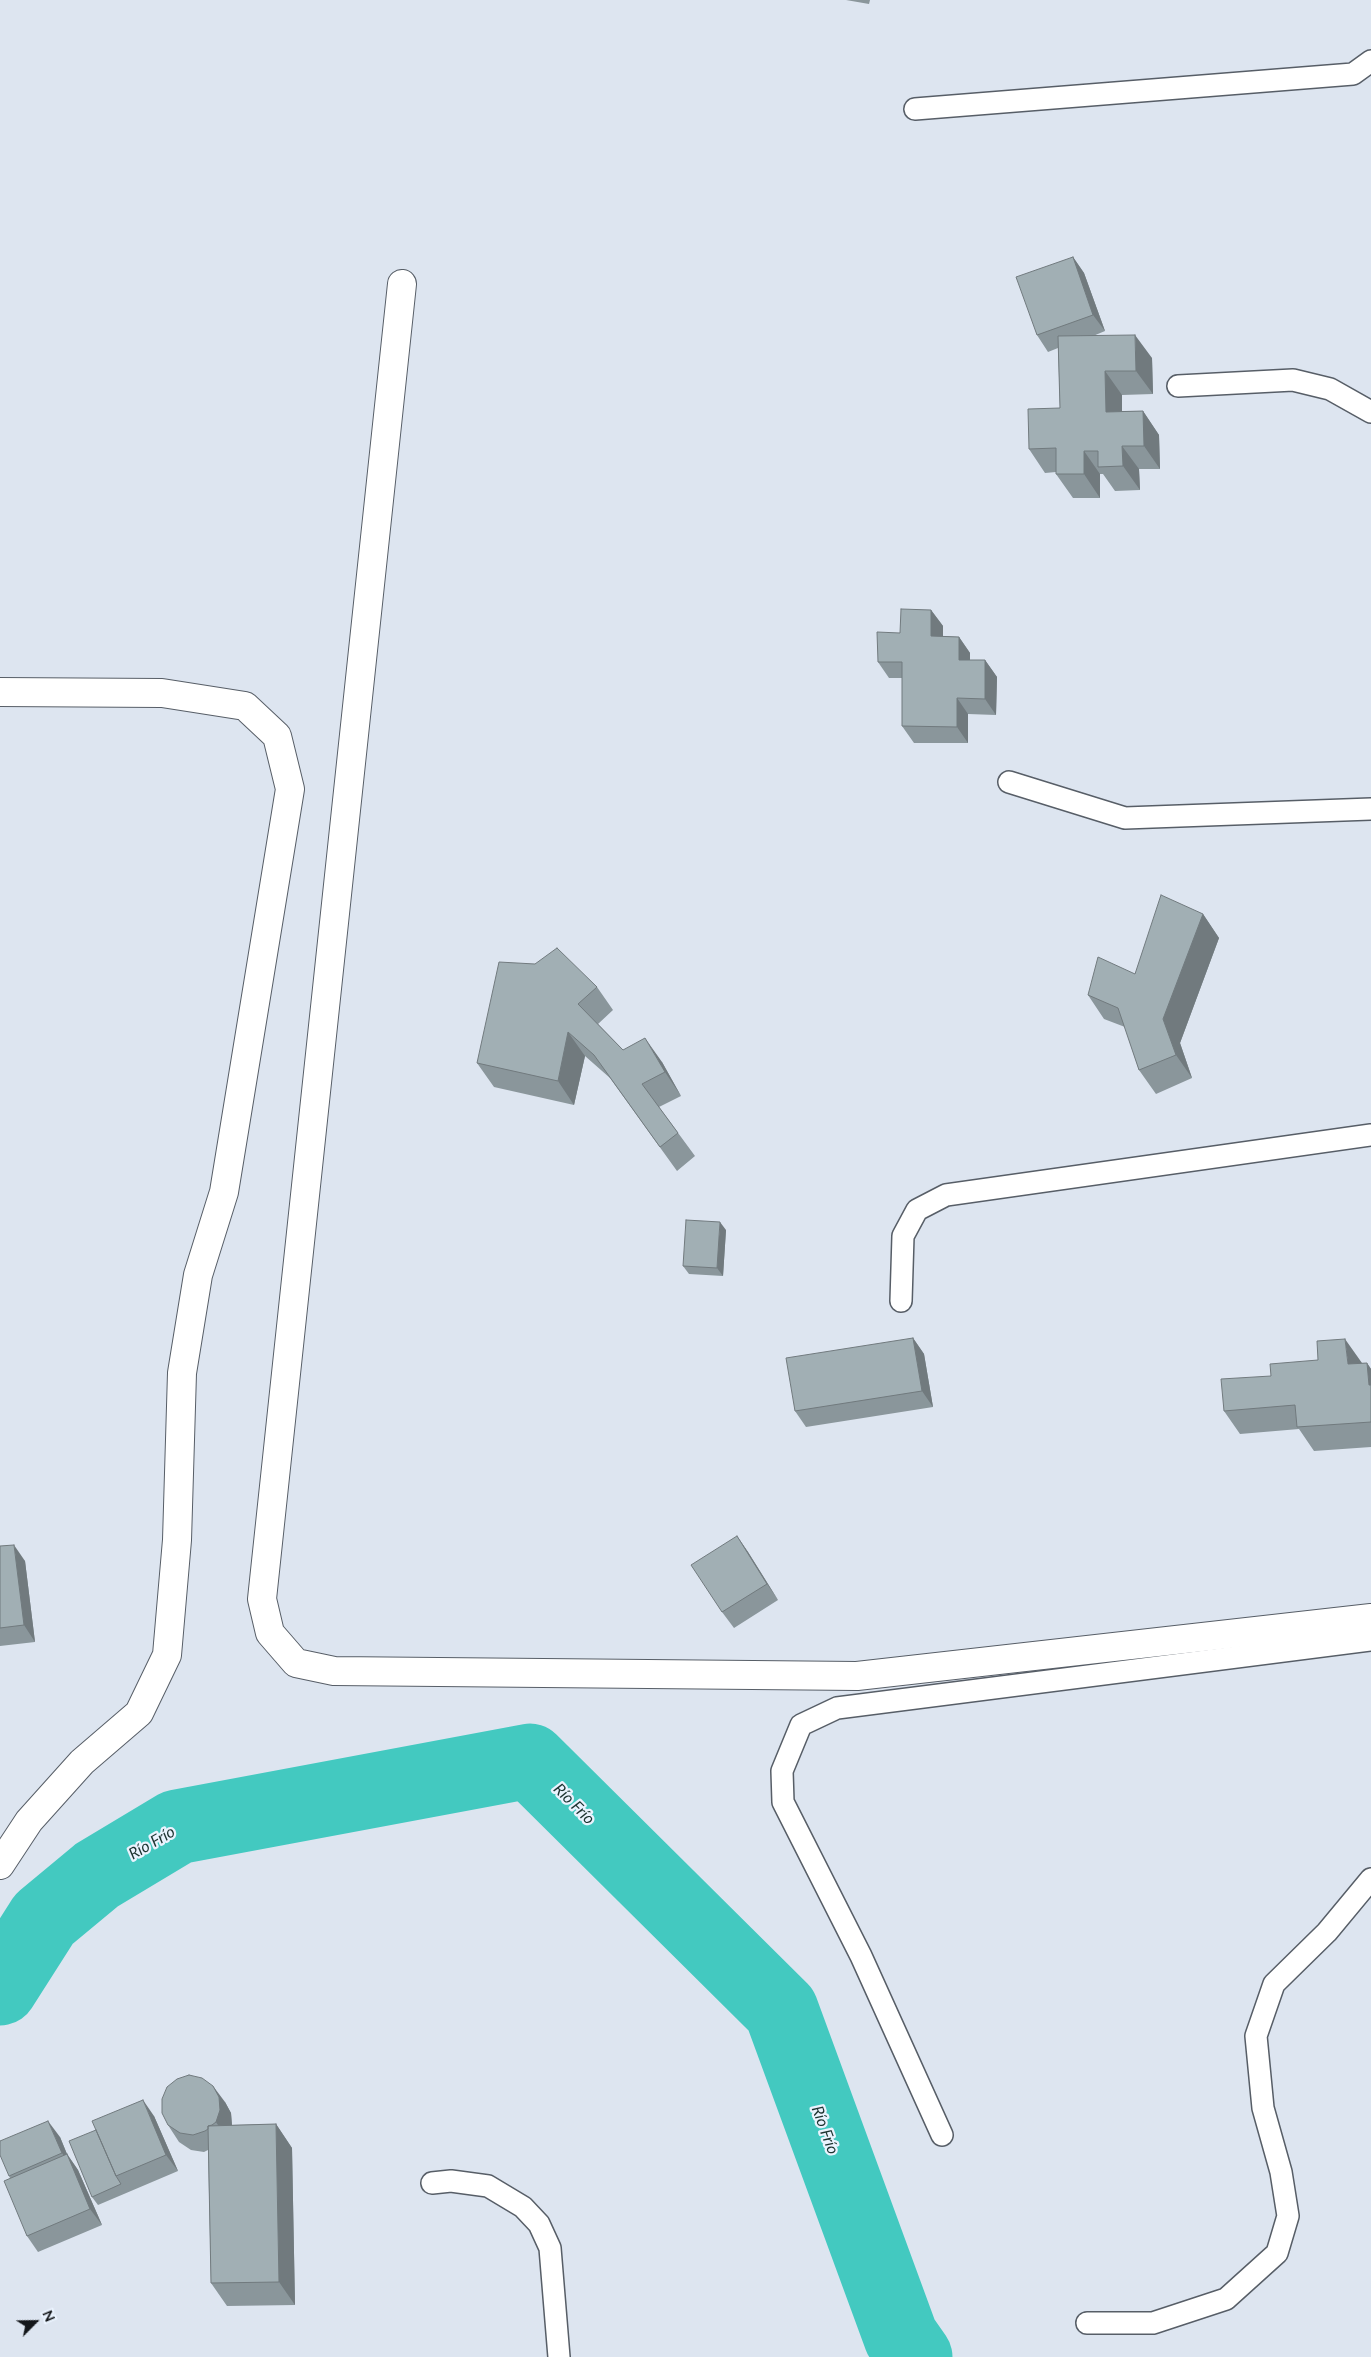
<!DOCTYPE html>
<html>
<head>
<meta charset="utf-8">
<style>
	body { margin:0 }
	#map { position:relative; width:1371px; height:2357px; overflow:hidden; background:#dde5f0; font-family:Lato,sans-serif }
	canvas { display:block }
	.north { position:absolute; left:10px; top:2297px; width:50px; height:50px; -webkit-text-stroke:4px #eaf3fe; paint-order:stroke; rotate:67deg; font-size:14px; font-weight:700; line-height:20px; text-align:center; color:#14171a }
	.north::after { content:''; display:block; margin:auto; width:18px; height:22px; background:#14171a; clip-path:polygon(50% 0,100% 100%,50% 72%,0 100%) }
</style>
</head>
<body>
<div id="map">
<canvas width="1371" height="2357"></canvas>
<div class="north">N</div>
</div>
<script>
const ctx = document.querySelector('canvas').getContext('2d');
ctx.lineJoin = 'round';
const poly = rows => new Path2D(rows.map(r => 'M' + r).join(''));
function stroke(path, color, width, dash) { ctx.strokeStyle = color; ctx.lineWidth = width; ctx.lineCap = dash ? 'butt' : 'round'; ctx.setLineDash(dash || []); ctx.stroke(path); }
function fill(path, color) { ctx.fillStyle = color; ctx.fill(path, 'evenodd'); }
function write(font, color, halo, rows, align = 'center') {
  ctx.font = font + ' Lato,sans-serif'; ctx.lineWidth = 4.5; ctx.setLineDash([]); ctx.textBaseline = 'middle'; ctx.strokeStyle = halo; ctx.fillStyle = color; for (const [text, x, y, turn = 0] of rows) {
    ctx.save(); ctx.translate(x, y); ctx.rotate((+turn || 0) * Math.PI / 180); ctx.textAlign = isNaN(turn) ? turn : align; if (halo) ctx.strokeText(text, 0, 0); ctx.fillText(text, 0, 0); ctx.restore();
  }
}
stroke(poly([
	[0,1988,44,1919,97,1875,177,1827,530,1761,781,2010,901,2337,915,2357]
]), '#43c9c0', 75);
const lane = poly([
	[915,109,1353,74,1371,61],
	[1178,386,1293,380,1330,389,1371,412],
	[1009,782,1125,818,1371,809],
	[901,1301,903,1236,917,1210,946,1195,1371,1135],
	[942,2135,861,1956,783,1802,782,1771,801,1725,837,1708,1371,1640],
	[432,2183,451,2181,488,2186,523,2207,539,2224,550,2248,559,2357],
	[1087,2323,1153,2323,1226,2299,1277,2253,1288,2216,1281,2172,1263,2108,1256,2036,1274,1984,1327,1932,1371,1879]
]);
const street = poly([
	[402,284,262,1599,270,1633,296,1663,334,1671,857,1676,1371,1618],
	[0,692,162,693,245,706,277,736,290,789,224,1192,198,1275,182,1373,177,1540,167,1655,139,1713,82,1762,29,1821,0,1865]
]);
stroke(lane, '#575e67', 24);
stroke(street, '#575e67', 30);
stroke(lane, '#fff', 21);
stroke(street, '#fff', 28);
fill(poly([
	[846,0,870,0,869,4],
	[1073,257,1084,273,1105,331,1093,336,1152,358,1153,394,1122,395,1122,411,1143,411,1159,435,1160,469,1139,469,1140,490,1115,491,1103,474,1100,474,1100,498,1073,498,1056,474,1056,472,1045,473,1029,449,1060,408,1058,348,1048,352,1037,335],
	[931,610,943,626,943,636,959,637,970,653,970,660,985,660,997,677,996,715,968,714,968,743,914,743,902,726,902,678,889,678,878,662,900,633],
	[1203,914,1219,938,1180,1043,1192,1078,1156,1094,1139,1070,1125,1027,1104,1019,1088,995,1135,974],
	[597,987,613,1010,598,1024,623,1050,662,1062,681,1096,659,1107,695,1156,677,1171,610,1078,585,1056,574,1105,494,1087,477,1063],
	[726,1230,723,1276,689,1274,683,1266],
	[913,1338,924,1354,933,1407,806,1427,795,1411],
	[1362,1363,1367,1363,1371,1369,1371,1447,1314,1451,1299,1429,1240,1434,1224,1411],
	[737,1536,748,1552,778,1600,734,1628,722,1612],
	[0,1546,25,1561,35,1642,0,1646],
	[225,2102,231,2113,232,2125,276,2124,292,2148,295,2305,227,2306,211,2283,208,2150,204,2152,191,2150,179,2142,168,2125],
	[154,2116,178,2171,98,2205,92,2197],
	[60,2137,67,2154,78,2170,102,2225,38,2252,27,2236,10,2178,9,2176]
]), '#8a969b');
fill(poly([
	[1073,257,1084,273,1105,331,1093,315],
	[1135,335,1152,358,1153,394,1136,371],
	[1105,371,1122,395,1122,435,1106,412],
	[1143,411,1159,435,1160,469,1144,446],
	[1122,446,1139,469,1140,490,1123,466],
	[1084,451,1100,474,1100,498,1084,474],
	[931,610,943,626,943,652,931,636],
	[959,637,970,653,970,676,959,660],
	[985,660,997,677,996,715,985,699],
	[957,698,968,714,968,743,957,727],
	[1203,914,1219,938,1180,1043,1192,1078,1176,1055,1163,1019],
	[568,1032,585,1056,574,1105,558,1081],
	[645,1038,662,1062,681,1096,665,1072],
	[720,1222,726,1230,723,1276,717,1268],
	[913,1338,924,1354,933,1407,922,1391],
	[1345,1339,1362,1363,1364,1388,1348,1364],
	[1367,1363,1371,1369,1371,1388,1369,1385],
	[737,1536,748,1552,778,1600,767,1584],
	[14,1545,25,1561,35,1642,24,1625],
	[213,2086,225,2102,231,2113,232,2126,227,2139,216,2122],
	[143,2100,154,2116,178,2171,166,2155],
	[48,2121,60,2137,73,2169,62,2153],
	[276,2124,292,2148,295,2305,279,2282],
	[67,2154,78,2170,102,2225,90,2209]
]), '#717a7e');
const building = poly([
	[1073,257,1093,315,1037,335,1016,277,1073,257],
	[1135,335,1136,371,1105,371,1106,412,1143,411,1144,446,1122,446,1123,466,1098,467,1098,451,1084,451,1084,474,1056,474,1056,448,1029,449,1028,409,1060,408,1058,336,1135,335],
	[901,609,931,610,931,636,959,637,959,660,985,660,985,699,957,698,957,727,902,726,902,662,878,662,877,632,900,633,901,609],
	[1161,895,1203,914,1163,1019,1176,1055,1139,1070,1118,1008,1088,995,1098,957,1135,974,1161,895],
	[557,948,597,987,578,1004,623,1050,645,1038,665,1072,642,1084,678,1133,660,1147,594,1055,568,1032,558,1081,477,1063,499,962,535,964,557,948],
	[686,1220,720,1222,717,1268,683,1266,686,1220],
	[913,1338,922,1391,795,1411,786,1358,913,1338],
	[1345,1339,1348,1364,1367,1363,1369,1385,1371,1385,1371,1422,1297,1427,1295,1405,1224,1411,1221,1379,1271,1376,1270,1364,1318,1360,1317,1341,1345,1339],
	[737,1536,767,1584,722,1612,691,1565,737,1536],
	[14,1545,24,1625,0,1628,0,1546,14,1545],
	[189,2075,202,2078,213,2086,219,2097,220,2110,216,2122,212,2125,208,2126,208,2129,205,2131,193,2135,180,2133,168,2125,162,2113,162,2099,167,2087,177,2079,189,2075],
	[143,2100,166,2155,116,2176,92,2121,143,2100],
	[48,2121,62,2153,9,2176,0,2155,0,2141,48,2121],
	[276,2124,279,2282,211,2283,208,2126,276,2124],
	[96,2130,116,2176,121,2184,92,2197,69,2141,96,2130],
	[67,2154,90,2209,27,2236,4,2181,67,2154]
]);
fill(building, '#a1afb4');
stroke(building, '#717a7e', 1);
write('italic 16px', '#1c3330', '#eaf3fe', [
	["Río Frío",574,1804,45],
	["Río Frío",152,1843,-30],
	["Río Frío",825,2130,70]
]);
</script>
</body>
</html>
